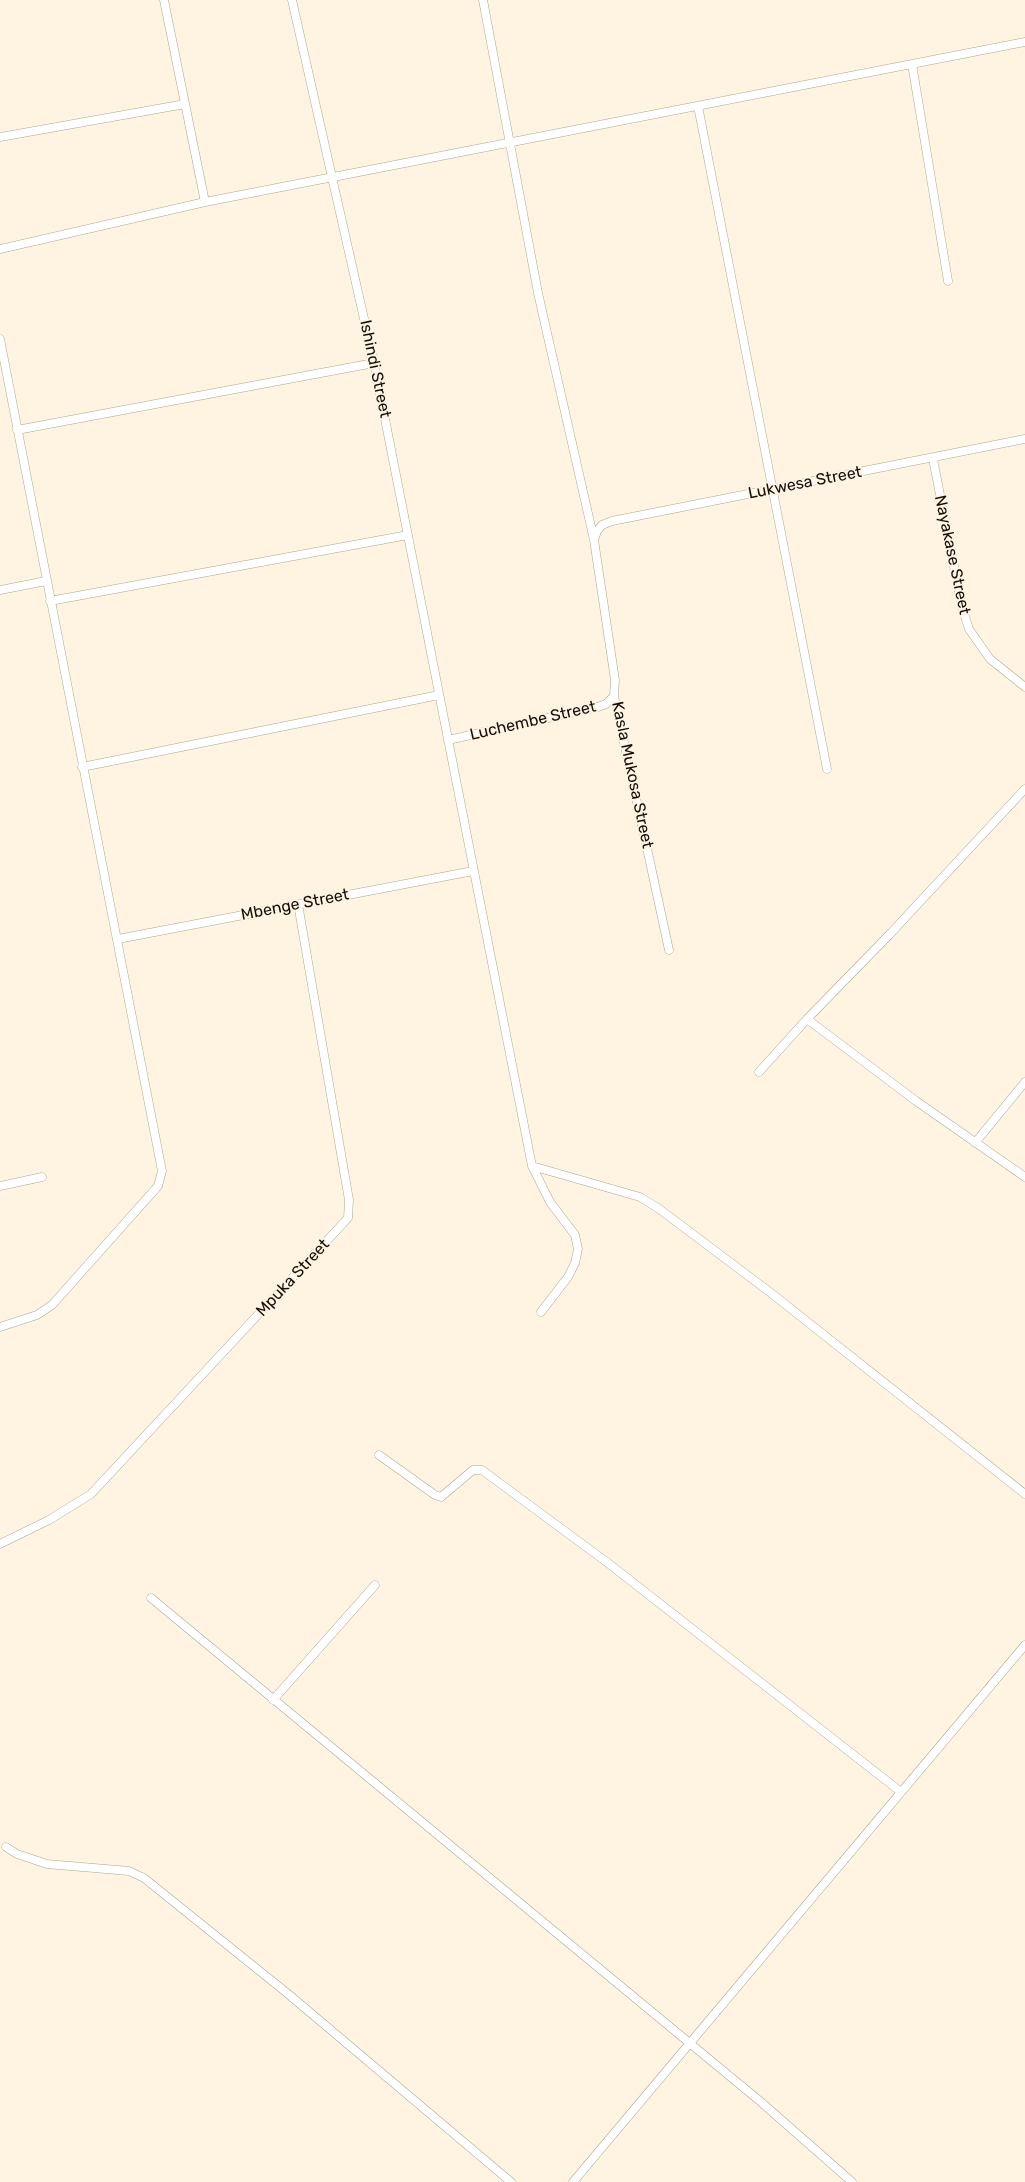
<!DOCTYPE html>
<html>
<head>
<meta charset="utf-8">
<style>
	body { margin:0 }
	canvas { display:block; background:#fff4e2 }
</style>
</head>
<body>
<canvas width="1025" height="2182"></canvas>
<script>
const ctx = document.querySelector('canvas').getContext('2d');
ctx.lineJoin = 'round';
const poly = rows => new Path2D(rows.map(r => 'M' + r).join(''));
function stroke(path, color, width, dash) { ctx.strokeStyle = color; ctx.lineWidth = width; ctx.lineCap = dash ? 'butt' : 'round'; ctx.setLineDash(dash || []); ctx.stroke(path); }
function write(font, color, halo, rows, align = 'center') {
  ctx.font = font + ' Rubik,sans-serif'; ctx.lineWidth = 4; ctx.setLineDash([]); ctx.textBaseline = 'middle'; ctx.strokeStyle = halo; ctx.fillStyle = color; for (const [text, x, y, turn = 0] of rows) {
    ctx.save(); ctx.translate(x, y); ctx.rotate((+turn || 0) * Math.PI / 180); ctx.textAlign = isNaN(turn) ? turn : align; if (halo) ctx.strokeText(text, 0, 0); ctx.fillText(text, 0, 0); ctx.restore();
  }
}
const street = poly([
	[164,0,205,202],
	[292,0,374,363,532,1166,640,1197,658,1208,771,1293,1025,1494],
	[483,0,538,293,594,540,615,680,614,696,669,950],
	[912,64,948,281],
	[698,106,827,769],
	[0,137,185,104],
	[0,249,205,202,1025,42],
	[0,339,162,1171,158,1186,52,1305,37,1315,0,1327],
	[17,430,374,363],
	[933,459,962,607,969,629,990,659,1025,687],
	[594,540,597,531,602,525,612,521,1025,439],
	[0,590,46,581],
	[50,601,408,535],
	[448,740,598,707,606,704,614,696],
	[82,767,439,695],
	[118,939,473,871],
	[807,1019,916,1101,1025,1177],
	[759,1072,807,1019,889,935,1025,789],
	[975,1143,1025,1082],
	[532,1166,550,1202,575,1235,578,1249,575,1263,568,1277,541,1312],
	[0,1186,42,1177],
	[379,1455,435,1495,441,1497,473,1470,482,1470,608,1563,901,1792],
	[0,1544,49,1520,91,1494,348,1218,349,1200,298,904],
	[151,1598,761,2102,852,2182],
	[273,1700,375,1585],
	[6,1847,17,1854,47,1864,129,1871,144,1878,287,1993,511,2182],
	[573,2182,1025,1645]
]);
stroke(street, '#aea494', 9);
stroke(street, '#fff', 8);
write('16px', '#120f09', '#fff4e2', [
	["Ishindi Street",375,369,78],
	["Lukwesa Street",805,483,-11],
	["Nayakase Street",952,555,78],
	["Luchembe Street",533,721,-13],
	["Kasla Mukosa Street",632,775,78],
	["Mbenge Street",295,905,-11],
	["Mpuka Street",293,1278,-47]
]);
</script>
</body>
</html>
